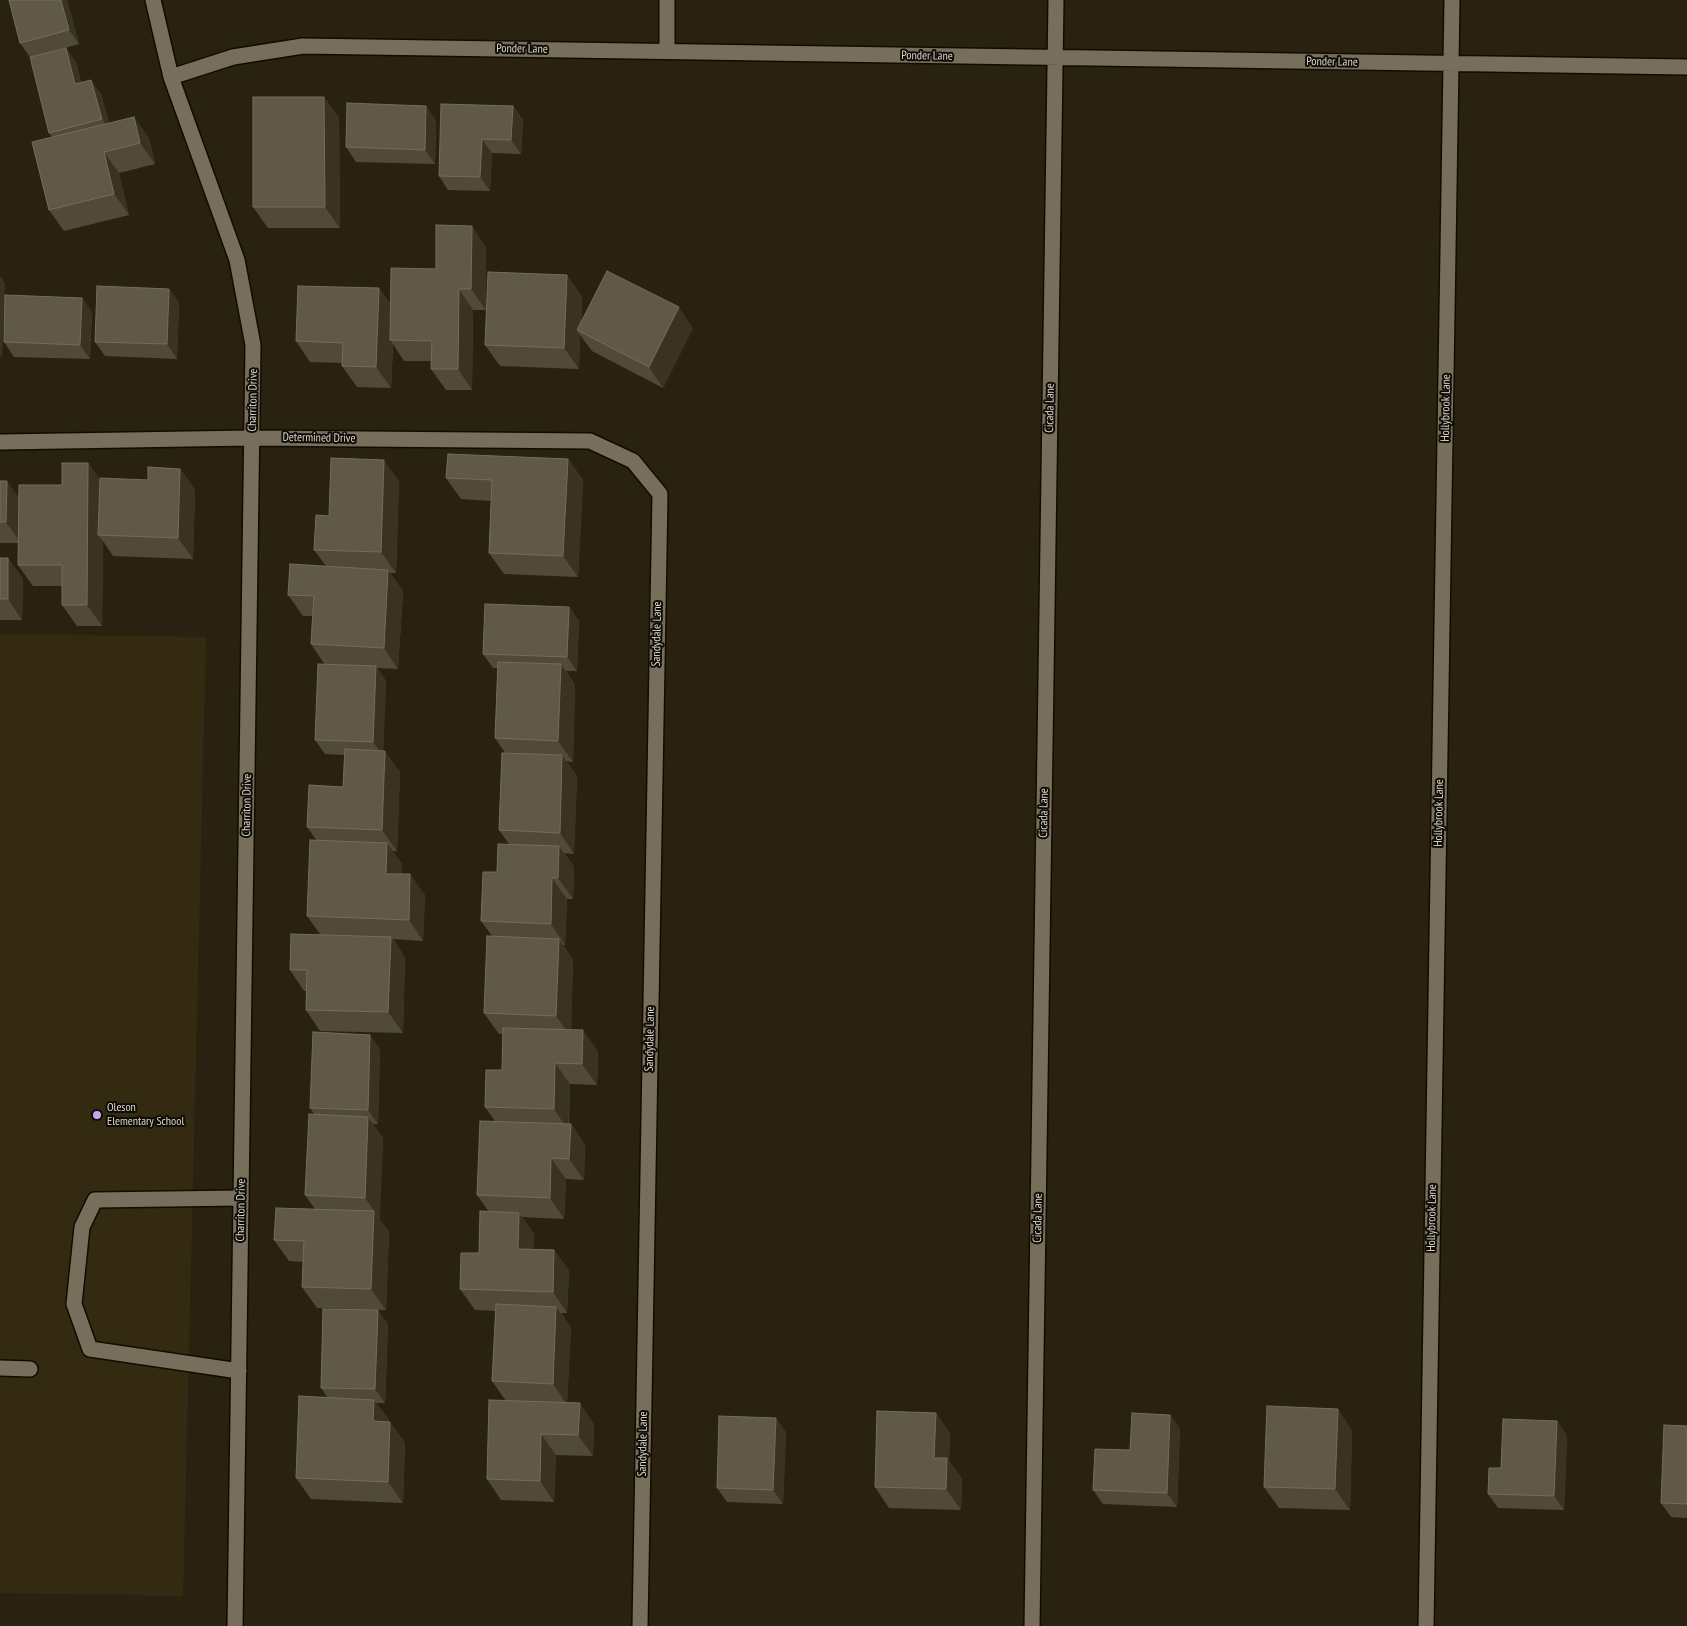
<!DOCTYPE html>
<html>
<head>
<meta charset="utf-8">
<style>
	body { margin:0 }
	canvas { display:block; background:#292211 }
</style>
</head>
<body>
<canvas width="1687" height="1626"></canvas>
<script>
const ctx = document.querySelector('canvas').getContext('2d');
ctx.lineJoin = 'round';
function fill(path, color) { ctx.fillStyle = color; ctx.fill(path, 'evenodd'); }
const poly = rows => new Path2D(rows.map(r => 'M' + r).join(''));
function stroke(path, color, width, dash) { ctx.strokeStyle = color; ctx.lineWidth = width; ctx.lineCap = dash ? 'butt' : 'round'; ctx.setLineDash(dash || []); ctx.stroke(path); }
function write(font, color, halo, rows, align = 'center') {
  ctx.font = font + ' "PT Sans Narrow",sans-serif'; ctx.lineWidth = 4; ctx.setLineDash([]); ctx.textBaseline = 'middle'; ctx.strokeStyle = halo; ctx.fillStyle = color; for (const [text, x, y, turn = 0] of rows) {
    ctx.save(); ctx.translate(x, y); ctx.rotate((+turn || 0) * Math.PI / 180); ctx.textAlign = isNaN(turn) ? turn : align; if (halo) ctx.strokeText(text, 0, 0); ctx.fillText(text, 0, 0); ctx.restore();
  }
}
fill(poly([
	[0,634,206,637,183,1596,0,1593]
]), '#342a12');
const lane = poly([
	[0,1368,30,1369],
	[239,1371,90,1349,74,1304,82,1227,95,1200,241,1198]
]);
const street = poly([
	[153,0,171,77,237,260,253,345,235,1626],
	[667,51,667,0],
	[171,77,233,57,303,46,1687,67],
	[0,442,252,438,590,441,633,461,660,494,640,1626],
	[1032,1626,1056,0],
	[1426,1626,1452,0]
]);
stroke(lane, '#120c00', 18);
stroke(street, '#120c00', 18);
stroke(lane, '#776f5b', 15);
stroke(street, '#776f5b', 15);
fill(poly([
	[9,0,67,0,79,44,30,57,20,43],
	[76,62,81,82,101,94,109,123,149,138,155,164,119,173,129,215,64,231,49,210,52,137,49,133],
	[324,97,339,118,340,228,268,228,253,207],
	[513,106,523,120,521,154,492,153,490,191,448,190,439,176],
	[436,120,435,164,356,162,346,147],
	[486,247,486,310,473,310,472,390,446,390,431,369,431,361,404,361,393,344,391,388,357,387,342,366,342,363,310,362,296,341,379,288,390,304,436,269],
	[169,289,179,303,177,359,105,356,95,342],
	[582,296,581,324,693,328,663,388,592,351,580,335,579,369,500,366,485,345],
	[92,312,90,359,14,357,4,342],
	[568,459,583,480,578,577,504,574,489,553,491,501,461,499,446,478],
	[88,463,100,480,148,480,180,469,195,490,193,559,113,556,103,541,102,626,77,626,62,605,62,586,33,586,18,565,19,543,0,543,0,481,19,499,62,485],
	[399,481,396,573,390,573,403,591,398,669,377,668,386,681,383,751,400,772,397,851,392,851,402,864,401,874,425,895,423,941,393,939,405,958,403,1033,320,1031,306,1010,306,991,304,991,290,970,320,934,307,916,317,841,307,827,343,787,344,755,325,754,315,740,325,665,311,644,312,616,303,616,288,595,326,566,314,550,329,516],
	[0,558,8,558,23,579,22,620,0,620],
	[569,607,579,621,577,671,566,671,575,685,573,762,566,761,577,776,574,854,564,853,574,867,573,899,567,899,565,945,563,945,573,960,571,1030,598,1051,597,1085,570,1084,569,1124,571,1124,585,1145,584,1180,566,1179,564,1219,522,1217,534,1234,533,1249,554,1250,569,1271,567,1313,561,1313,571,1328,567,1403,594,1424,593,1456,556,1455,554,1502,501,1500,487,1479,506,1401,492,1381,496,1311,475,1310,460,1289,479,1253,489,1212,477,1195,495,1121,485,1107,502,1070,503,1034,499,1034,484,1013,492,936,481,921,497,872,509,844,499,830,506,754,495,738,498,668,493,668,483,654],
	[380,1049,378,1124,373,1124,383,1138,379,1219,389,1232,386,1310,317,1308,302,1287,303,1262,289,1261,274,1240,315,1209,305,1195,315,1115,310,1108],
	[388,1324,385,1403,376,1403,389,1420,389,1422,390,1422,405,1443,403,1503,311,1499,296,1478,328,1398,321,1388],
	[936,1413,950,1434,949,1461,962,1479,961,1510,889,1508,875,1487],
	[1170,1415,1180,1429,1177,1507,1103,1504,1093,1490,1130,1450],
	[1687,1426,1687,1518,1671,1517,1661,1503],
	[1352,1430,1350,1510,1279,1508,1264,1487],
	[786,1432,783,1504,727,1502,717,1488],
	[1567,1435,1564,1510,1498,1508,1488,1494,1501,1468]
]), '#514a38');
fill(poly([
	[61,0,67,0,79,44,69,30],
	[66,48,76,62,85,98,75,84],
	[91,80,101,94,112,134,102,119],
	[324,97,339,118,340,228,325,207],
	[426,106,436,120,435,164,425,150],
	[513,106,523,120,521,154,511,140],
	[134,117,149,138,155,164,140,143],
	[482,139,492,153,490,191,480,177],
	[104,152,119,173,129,215,114,194],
	[472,226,486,247,486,310,471,289],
	[567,275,582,296,580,332,577,330,580,335,579,369,564,348],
	[0,276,5,283,2,359,0,355],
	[379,288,394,309,390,340,393,344,391,388,376,367],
	[169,289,179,303,177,359,167,344],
	[459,289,473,310,472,390,458,369],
	[82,298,92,312,90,359,80,345],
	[679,307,693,328,663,388,649,367],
	[568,459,583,480,578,577,563,556],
	[384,460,399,481,396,573,381,552],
	[88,463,103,484,98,535,103,541,102,626,87,605],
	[180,469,195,490,193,559,178,538],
	[7,481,22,502,21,543,6,522],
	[8,558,23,579,22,620,8,599],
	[388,570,403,591,398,669,384,648],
	[569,607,579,621,577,671,567,657],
	[561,664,575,685,573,762,558,741],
	[376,666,386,681,383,756,373,742],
	[385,751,400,772,397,851,382,830],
	[562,755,577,776,574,854,560,833],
	[387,843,402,864,401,895,386,874],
	[559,846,574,867,573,899,558,878],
	[410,874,425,895,423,941,409,920],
	[552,878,567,899,565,945,551,924],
	[391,937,405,958,403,1033,388,1012],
	[559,939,573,960,571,1037,556,1016],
	[583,1030,598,1051,597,1085,582,1064],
	[370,1035,380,1049,378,1124,368,1110],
	[555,1063,570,1084,568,1130,554,1109],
	[368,1117,383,1138,380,1219,365,1198],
	[571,1124,585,1145,584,1180,569,1159],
	[551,1158,566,1179,564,1219,550,1198],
	[374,1211,389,1232,386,1310,371,1289],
	[519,1213,534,1234,533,1270,518,1249],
	[554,1250,569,1271,567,1313,553,1292],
	[556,1307,571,1328,567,1405,553,1384],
	[378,1310,388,1324,385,1403,375,1389],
	[374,1400,389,1420,388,1442,373,1421],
	[580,1403,594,1424,593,1456,578,1435],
	[1338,1409,1352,1430,1350,1510,1335,1489],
	[936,1413,950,1434,949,1461,962,1479,961,1510,946,1489,934,1458],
	[1170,1415,1180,1429,1177,1507,1167,1493],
	[776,1418,786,1432,783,1504,773,1490],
	[1557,1421,1567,1435,1564,1510,1554,1496],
	[390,1422,405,1443,403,1503,388,1482],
	[541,1434,556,1455,554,1502,540,1481]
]), '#3b3322');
const building = poly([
	[9,0,61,0,69,30,20,43,9,0],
	[66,48,75,84,91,80,102,119,49,133,30,57,66,48],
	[253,97,324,97,325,207,253,207,253,97],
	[347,103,426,106,425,150,346,147,347,103],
	[441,104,513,106,511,140,482,139,480,177,439,176,441,104],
	[134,117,140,143,104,152,114,194,49,210,32,142,134,117],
	[436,225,472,226,471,289,459,289,458,369,431,369,432,341,390,340,391,268,436,269,436,225],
	[607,271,679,307,649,367,577,330,607,271],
	[488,272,567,275,564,348,485,345,488,272],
	[97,286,169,289,167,344,95,342,97,286],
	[298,286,379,288,376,367,342,366,343,343,296,341,298,286],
	[5,295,82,298,80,345,4,342,5,295],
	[448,454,568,459,563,556,489,553,492,480,446,478,448,454],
	[331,458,384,460,381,552,314,550,316,515,329,516,331,458],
	[62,463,88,463,87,605,62,605,62,565,18,565,19,485,62,485,62,463],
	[148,467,180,469,178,538,98,535,100,478,148,480,148,467],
	[0,481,7,481,6,522,0,522,0,481],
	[0,558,8,558,8,599,0,599,0,558],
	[290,564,388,570,384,648,311,644,314,596,288,595,290,564],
	[485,604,569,607,567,657,483,654,485,604],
	[498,662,561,664,558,741,495,738,498,662],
	[318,664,376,666,373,742,315,740,318,664],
	[345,749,385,751,382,830,307,827,309,785,343,787,345,749],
	[502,753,562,755,560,833,499,830,502,753],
	[310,840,387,843,386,874,410,874,409,920,307,916,310,840],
	[498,844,559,846,558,878,552,878,551,924,481,921,483,872,497,872,498,844],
	[291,934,391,937,388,1012,306,1010,307,970,290,970,291,934],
	[487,936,559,939,556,1016,484,1013,487,936],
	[503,1028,583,1030,582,1064,555,1063,554,1109,485,1107,486,1070,502,1070,503,1028],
	[313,1032,370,1035,368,1110,310,1108,313,1032],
	[309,1114,368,1117,365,1198,305,1195,309,1114],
	[480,1121,571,1124,569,1159,551,1158,550,1198,477,1195,480,1121],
	[276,1208,374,1211,371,1289,302,1287,304,1241,274,1240,276,1208],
	[480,1211,519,1213,518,1249,554,1250,553,1292,460,1289,461,1253,479,1253,480,1211],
	[496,1304,556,1307,553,1384,492,1381,496,1304],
	[323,1309,378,1310,375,1389,321,1388,323,1309],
	[299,1396,374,1400,373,1421,390,1422,388,1482,296,1478,299,1396],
	[489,1400,580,1403,578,1435,541,1434,540,1481,487,1479,489,1400],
	[1267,1406,1338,1409,1335,1489,1264,1487,1267,1406],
	[877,1411,936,1413,934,1458,947,1458,946,1489,875,1487,877,1411],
	[1132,1413,1170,1415,1167,1493,1093,1490,1095,1449,1130,1450,1132,1413],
	[719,1416,776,1418,773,1490,717,1488,719,1416],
	[1503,1419,1557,1421,1554,1496,1488,1494,1489,1468,1501,1468,1503,1419],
	[1664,1425,1687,1426,1687,1504,1661,1503,1664,1425]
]);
fill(building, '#605948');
stroke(building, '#746d5d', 1);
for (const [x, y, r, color] of [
	[97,1115,5,"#c1a8f3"]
]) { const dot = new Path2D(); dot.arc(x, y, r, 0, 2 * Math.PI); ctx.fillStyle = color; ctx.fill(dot); stroke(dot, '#0f0c06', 2); }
write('12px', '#dcd8cd', '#0f0c06', [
	["Ponder Lane",522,49,1],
	["Ponder Lane",927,56,1],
	["Ponder Lane",1332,62,1],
	["Charriton Drive",253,400,-89],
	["Cicada Lane",1050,408,-89],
	["Hollybrook Lane",1446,408,-89],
	["Determined Drive",319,438,1],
	["Sandydale Lane",657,634,-89],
	["Charriton Drive",247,805,-89],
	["Cicada Lane",1044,813,-89],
	["Hollybrook Lane",1439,813,-89],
	["Sandydale Lane",650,1039,-89],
	["Charriton Drive",241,1210,-89],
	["Cicada Lane",1038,1218,-89],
	["Hollybrook Lane",1432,1218,-89],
	["Sandydale Lane",643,1444,-89]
]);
write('12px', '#dcd8cd', '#0f0c06', [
	["Oleson",107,1108],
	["Elementary School",107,1122]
], 'left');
</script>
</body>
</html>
